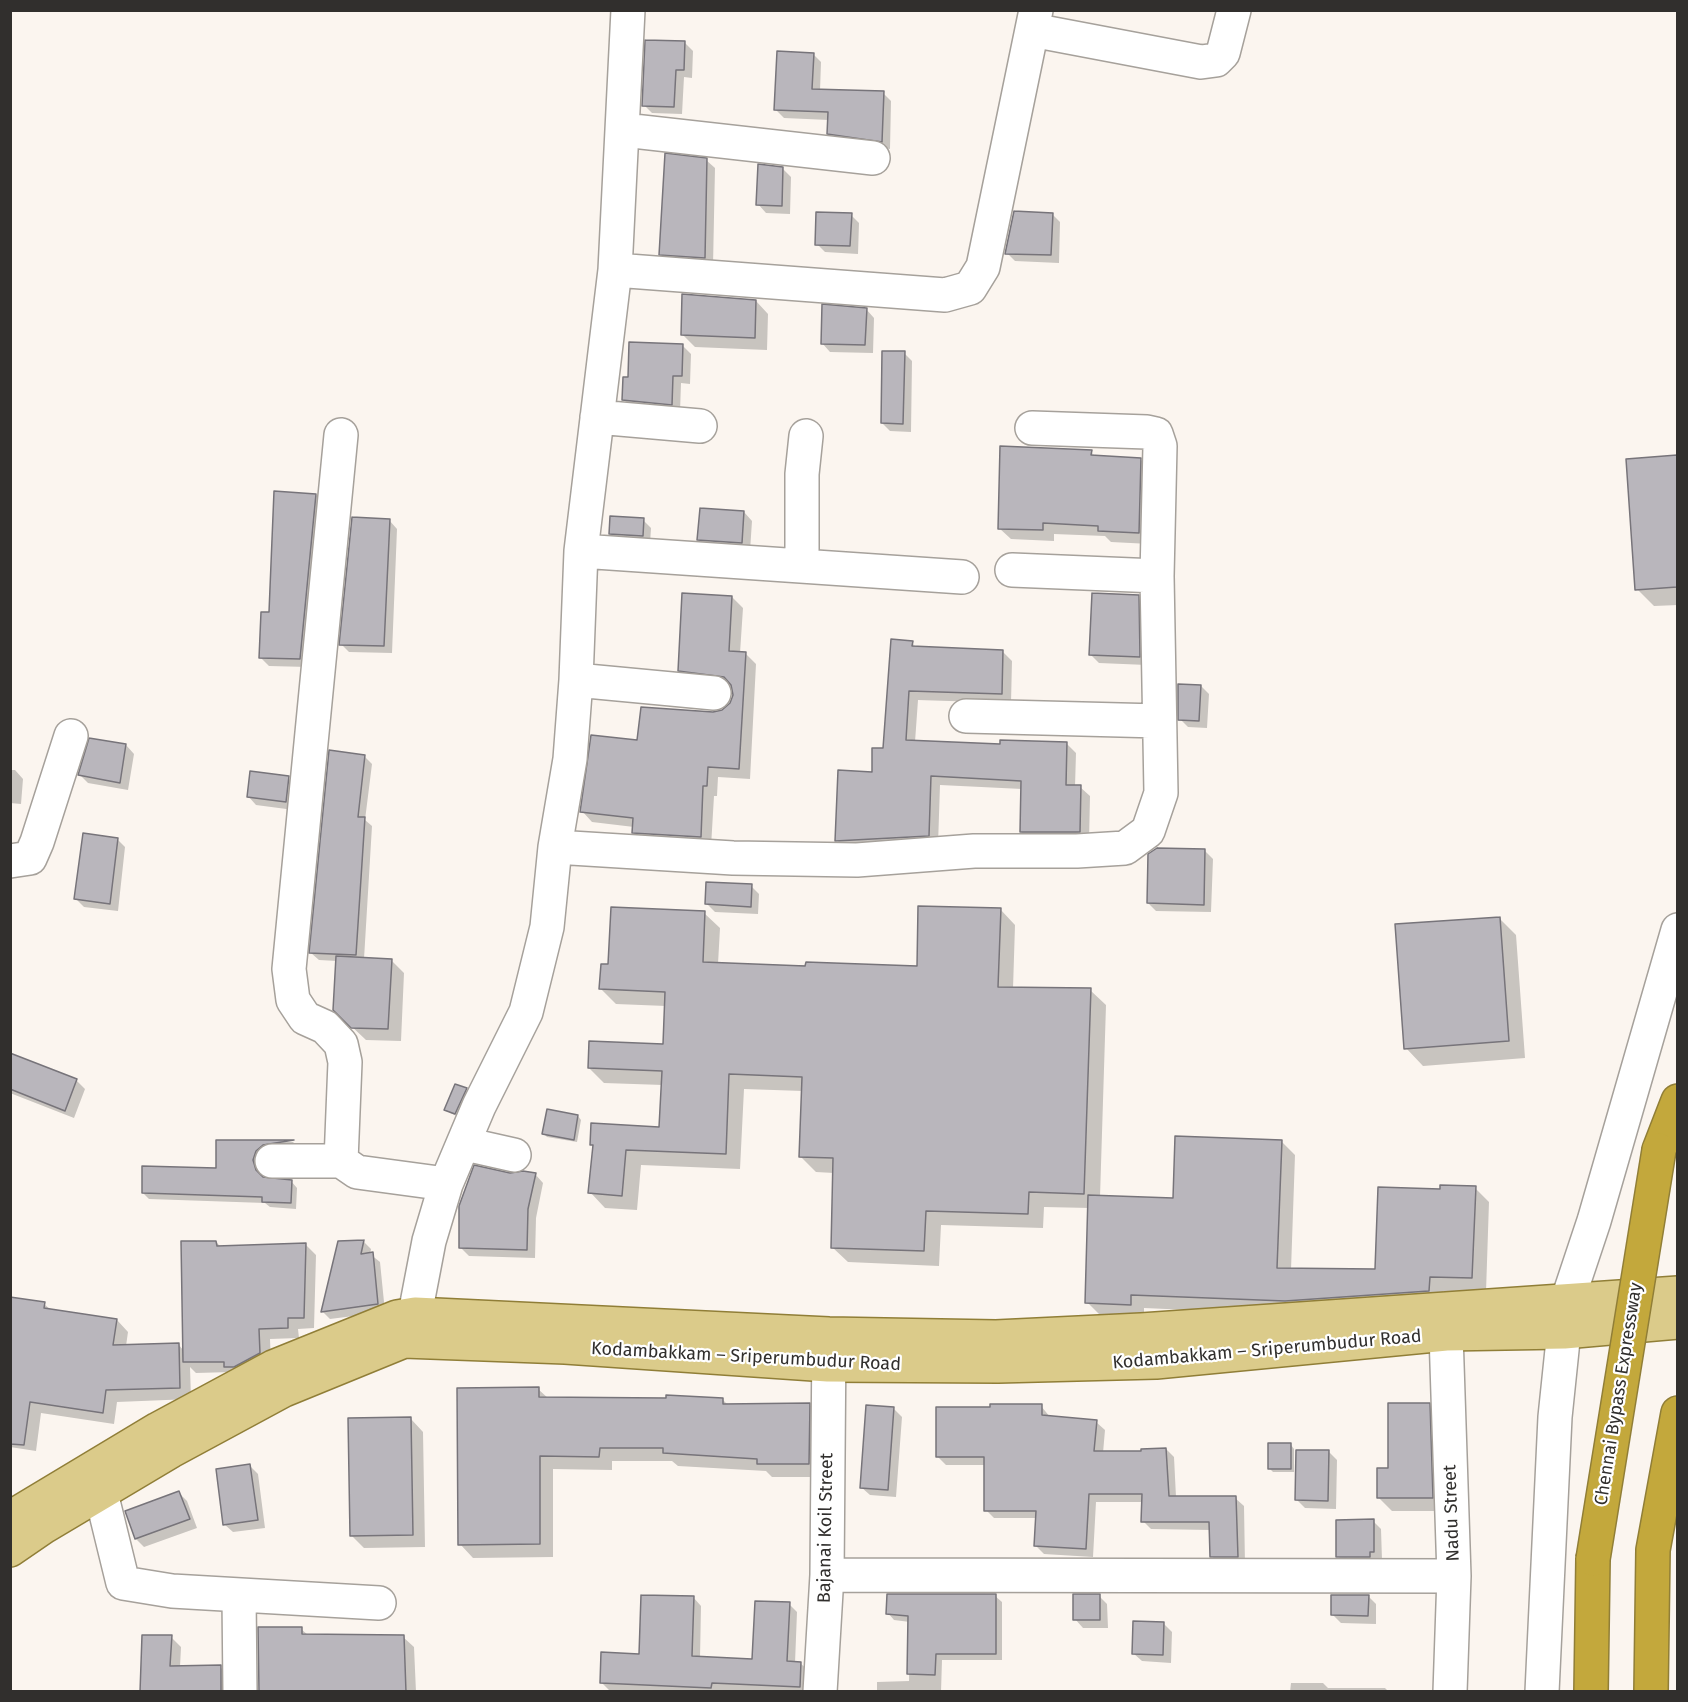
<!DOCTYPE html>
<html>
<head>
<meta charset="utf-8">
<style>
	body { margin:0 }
	#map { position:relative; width:1688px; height:1702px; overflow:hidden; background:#fbf5ef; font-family:"Fira Sans",sans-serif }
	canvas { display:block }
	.frame { position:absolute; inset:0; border:12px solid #312f2d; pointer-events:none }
</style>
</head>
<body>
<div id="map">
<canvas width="1688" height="1702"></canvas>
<div class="frame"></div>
</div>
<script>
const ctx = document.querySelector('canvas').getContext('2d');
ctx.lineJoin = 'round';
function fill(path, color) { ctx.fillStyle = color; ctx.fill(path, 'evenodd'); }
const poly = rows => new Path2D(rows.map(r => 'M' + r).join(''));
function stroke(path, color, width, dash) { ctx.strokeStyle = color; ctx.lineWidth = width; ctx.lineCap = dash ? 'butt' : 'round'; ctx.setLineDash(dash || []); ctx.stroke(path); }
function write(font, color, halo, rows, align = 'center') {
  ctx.font = font + ' "Fira Sans",sans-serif'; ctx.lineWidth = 4.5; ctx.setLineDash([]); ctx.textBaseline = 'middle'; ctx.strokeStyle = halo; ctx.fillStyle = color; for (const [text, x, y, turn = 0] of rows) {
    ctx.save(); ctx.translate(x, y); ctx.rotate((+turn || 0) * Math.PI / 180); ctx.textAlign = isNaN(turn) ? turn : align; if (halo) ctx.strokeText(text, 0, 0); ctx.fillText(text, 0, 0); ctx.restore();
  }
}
fill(poly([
	[685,43,693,51,692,78,684,77,682,114,652,113,644,105],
	[813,54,821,62,820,91,883,93,891,101,890,149,837,142,829,133,829,120,784,118,776,110],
	[706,160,715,168,713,266,669,262,660,254],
	[782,168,791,177,790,214,766,213,758,204],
	[1052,214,1060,222,1059,263,1015,261,1007,253],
	[851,215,859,223,858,254,825,252,817,244],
	[756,301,768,314,767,350,695,347,682,334],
	[866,309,874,318,873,353,830,352,822,343],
	[682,345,691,354,690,384,681,383,680,412,632,408,624,400,630,379],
	[904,353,912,361,911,432,890,431,882,423],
	[1091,452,1096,457,1140,459,1152,471,1150,544,1111,542,1105,536,1054,534,1054,541,1011,539,999,528],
	[1678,457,1678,605,1654,606,1637,589,1628,460],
	[316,495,324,503,308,667,269,666,260,657,271,614],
	[744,512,752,521,750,551,707,548,699,540],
	[389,520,397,529,392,653,349,652,341,644],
	[643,520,651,528,650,544,619,542,610,534],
	[732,597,743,608,740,653,745,653,756,664,750,779,718,777,717,796,714,796,711,847,644,843,633,832,634,827,592,822,582,811,638,742,723,711,731,704,734,695,733,687,690,681,679,670],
	[1138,597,1146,605,1147,665,1099,663,1090,654],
	[912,643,917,648,1003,652,1012,661,1011,703,918,700,915,742,1002,745,1066,743,1076,753,1075,787,1080,787,1090,796,1089,841,1031,841,1021,832,1022,789,940,785,938,845,846,850,837,840,884,750],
	[1201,686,1209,694,1207,728,1188,727,1180,719],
	[126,745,134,754,128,790,88,783,80,775],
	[364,756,372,764,365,820,372,826,364,959,391,960,404,973,401,1041,366,1040,348,1023,337,961,319,960,311,953],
	[10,770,15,770,23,779,21,804,10,803],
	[288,778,297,786,294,810,256,805,248,796],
	[117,839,125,847,118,911,84,907,76,899],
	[1205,851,1213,859,1211,912,1156,911,1148,903],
	[751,886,759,894,758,914,715,912,707,904],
	[1000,909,1015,925,1013,989,1090,990,1106,1005,1100,1197,1175,1199,1281,1141,1295,1155,1291,1270,1377,1270,1442,1190,1475,1188,1489,1202,1486,1292,1443,1291,1443,1305,1300,1315,1144,1308,1144,1318,1101,1316,1087,1302,1090,1208,1044,1207,1043,1228,941,1225,939,1266,848,1262,832,1247,834,1173,816,1172,801,1157,803,1091,744,1089,740,1169,641,1165,637,1210,605,1208,590,1192,594,1147,591,1144,661,1129,663,1085,604,1083,589,1068,664,1046,666,1006,616,1004,601,989,610,966,704,913,720,928,718,964,918,967],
	[1499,918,1516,935,1525,1058,1423,1066,1406,1048],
	[10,1055,76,1080,85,1089,74,1118,10,1093],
	[466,1090,470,1093,459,1117,450,1113,446,1109],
	[578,1116,581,1120,577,1142,547,1137,543,1133],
	[218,1142,293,1142,298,1147,259,1168,261,1178,291,1181,297,1188,296,1209,270,1207,265,1203,149,1199,143,1193,218,1170],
	[535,1174,543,1183,536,1218,535,1258,469,1256,461,1248,510,1175],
	[216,1242,221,1247,305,1244,316,1255,314,1328,298,1329,299,1338,270,1339,271,1364,232,1372,196,1373,190,1367,191,1399,117,1402,114,1424,41,1413,36,1451,10,1447,10,1299,44,1304,51,1310,117,1320,128,1332,126,1346,178,1344,184,1351],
	[364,1242,371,1249,370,1254,380,1262,385,1312,330,1319,323,1312,339,1243],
	[538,1389,549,1399,723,1400,728,1405,809,1404,823,1418,822,1477,772,1477,766,1471,678,1466,672,1461,612,1461,612,1470,553,1469,553,1557,473,1558,460,1544],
	[1429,1404,1442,1417,1445,1511,1392,1511,1379,1498],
	[1041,1406,1050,1417,1096,1422,1105,1430,1103,1453,1142,1453,1166,1449,1174,1457,1176,1497,1235,1498,1244,1506,1245,1565,1220,1565,1212,1556,1211,1530,1151,1529,1143,1521,1143,1502,1096,1502,1093,1557,1044,1554,1036,1546,1037,1518,994,1518,986,1510,986,1465,946,1465,937,1456,938,1408],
	[894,1409,902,1417,896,1497,870,1495,861,1487],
	[411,1419,423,1432,425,1547,364,1548,351,1535],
	[1291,1445,1294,1449,1294,1472,1273,1472,1269,1468],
	[1329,1452,1337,1460,1336,1509,1305,1508,1297,1500],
	[250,1466,258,1474,265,1528,233,1532,224,1524],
	[179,1493,187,1501,197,1528,144,1547,136,1539],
	[1373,1521,1381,1529,1382,1560,1346,1565,1338,1556],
	[995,1596,1002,1602,1002,1660,942,1660,941,1692,877,1692,877,1682,909,1681,910,1622,894,1620,888,1613],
	[1099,1596,1107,1604,1108,1628,1083,1628,1075,1619],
	[1368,1596,1376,1604,1376,1624,1341,1623,1332,1614],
	[693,1597,701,1606,700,1658,754,1660,789,1604,797,1612,795,1663,800,1663,809,1671,808,1692,610,1691,601,1682,641,1655],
	[1164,1624,1172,1632,1171,1663,1142,1661,1133,1653],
	[301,1629,308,1635,403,1637,414,1647,416,1692,260,1692],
	[171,1637,181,1647,180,1667,220,1667,231,1677,232,1692,141,1692],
	[1291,1683,1323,1683,1328,1688,1385,1688,1389,1692,1290,1692]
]), '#0003');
const building = poly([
	[645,40,685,41,684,70,676,70,674,107,642,106,645,40],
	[777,51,814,53,812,89,884,91,882,142,827,134,828,112,774,110,777,51],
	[665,153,707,158,705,258,659,255,665,153],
	[758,164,783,167,782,206,756,205,758,164],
	[1014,211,1053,213,1051,255,1005,254,1014,211],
	[816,212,852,213,850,246,815,245,816,212],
	[682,294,756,300,755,338,681,335,682,294],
	[822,304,867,308,865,345,821,344,822,304],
	[629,342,683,344,682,376,673,376,672,405,622,400,623,377,628,377,629,342],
	[882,351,905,351,903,424,881,423,882,351],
	[1000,446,1092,450,1091,455,1141,458,1139,533,1098,531,1098,526,1043,523,1043,530,998,529,1000,446],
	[1677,455,1677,587,1635,590,1626,459,1677,455],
	[274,491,316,494,300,659,259,658,261,612,269,612,274,491],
	[700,508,744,511,742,543,697,540,700,508],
	[610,516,644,518,643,536,609,534,610,516],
	[352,517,390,519,384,646,339,645,352,517],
	[682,593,732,596,729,651,746,652,739,769,708,767,707,786,703,786,701,837,632,833,633,818,580,812,591,735,637,740,641,707,713,712,722,710,730,703,733,695,731,685,724,677,678,671,682,593],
	[1092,593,1139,595,1140,657,1089,655,1092,593],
	[891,639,913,641,912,646,1003,650,1002,694,909,691,906,740,1000,744,1000,740,1067,742,1066,785,1081,785,1080,832,1020,832,1021,781,931,776,929,836,835,841,838,770,872,772,872,748,883,748,891,639],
	[1178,684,1201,685,1199,721,1178,720,1178,684],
	[89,738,126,744,120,783,78,775,89,738],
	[329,750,365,755,358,817,365,817,356,955,309,953,329,750],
	[250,771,289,776,286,802,247,797,250,771],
	[83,833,118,838,110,904,74,899,83,833],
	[1157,848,1205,849,1204,905,1147,903,1148,854,1157,848],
	[706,882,752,884,751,907,705,904,706,882],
	[918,906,1001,908,998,987,1091,988,1084,1194,1029,1192,1028,1214,926,1211,924,1251,831,1248,833,1158,799,1157,802,1077,729,1074,726,1154,626,1150,622,1196,588,1193,593,1145,590,1145,591,1123,659,1127,662,1071,588,1068,589,1041,663,1044,665,992,599,989,601,964,608,964,611,907,705,911,703,962,805,966,806,962,917,966,918,906],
	[1500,917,1509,1041,1404,1049,1395,924,1500,917],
	[336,956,392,959,388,1029,351,1028,333,1010,336,956],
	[10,1053,77,1079,65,1111,10,1089,10,1053],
	[455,1084,467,1088,455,1114,444,1110,455,1084],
	[547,1109,578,1115,574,1140,542,1134,547,1109],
	[1175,1136,1282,1140,1277,1268,1375,1269,1378,1187,1440,1189,1440,1185,1476,1186,1472,1278,1430,1277,1429,1291,1285,1301,1131,1295,1131,1305,1085,1303,1088,1195,1173,1198,1175,1136],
	[216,1140,294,1140,263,1145,256,1151,253,1160,256,1170,263,1177,292,1180,291,1203,262,1202,262,1197,142,1193,142,1166,216,1168,216,1140],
	[474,1165,510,1173,523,1171,536,1173,528,1209,527,1250,459,1248,459,1206,474,1165],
	[364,1240,361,1254,373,1252,378,1304,321,1312,338,1241,364,1240],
	[181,1241,216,1241,217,1246,306,1243,304,1318,288,1318,288,1328,259,1329,260,1353,234,1367,224,1367,224,1362,183,1362,181,1241],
	[10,1297,45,1302,44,1308,117,1319,113,1345,179,1343,180,1388,106,1390,103,1413,30,1402,24,1445,10,1444,10,1297],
	[539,1387,539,1397,666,1398,666,1395,723,1398,723,1404,810,1403,809,1464,757,1464,757,1459,663,1453,663,1448,600,1448,599,1457,540,1456,540,1544,458,1545,457,1388,539,1387],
	[1388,1403,1430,1403,1433,1498,1377,1498,1377,1468,1388,1468,1388,1403],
	[990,1404,1042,1404,1042,1415,1097,1420,1094,1451,1141,1451,1141,1449,1166,1448,1169,1496,1236,1496,1238,1557,1210,1557,1209,1522,1141,1522,1142,1494,1089,1494,1086,1549,1034,1546,1036,1511,984,1511,984,1457,936,1457,936,1407,990,1407,990,1404],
	[866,1405,894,1407,888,1490,860,1488,866,1405],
	[411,1417,413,1535,350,1536,348,1418,411,1417],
	[1268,1443,1291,1443,1291,1469,1268,1469,1268,1443],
	[1296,1450,1329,1450,1328,1501,1295,1500,1296,1450],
	[250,1464,258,1520,223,1525,216,1469,250,1464],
	[179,1491,190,1519,135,1539,125,1511,179,1491],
	[1374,1519,1374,1552,1370,1552,1370,1557,1336,1557,1336,1520,1374,1519],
	[887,1594,996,1594,996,1654,936,1654,935,1675,907,1674,908,1616,886,1614,887,1594],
	[1073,1594,1100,1594,1100,1620,1073,1620,1073,1594],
	[641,1595,694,1596,692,1656,752,1659,755,1601,790,1602,787,1661,801,1662,800,1687,712,1683,711,1688,600,1683,601,1652,639,1654,641,1595],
	[1331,1595,1369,1595,1368,1616,1331,1615,1331,1595],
	[1133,1621,1164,1622,1163,1655,1132,1654,1133,1621],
	[258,1627,302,1627,302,1634,404,1635,406,1692,259,1692,258,1627],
	[142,1635,172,1635,170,1666,221,1665,221,1692,140,1692,142,1635]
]);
fill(building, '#b9b6bc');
stroke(building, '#77747a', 1.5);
const minor = poly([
	[1032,30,1201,62,1216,60,1223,53,1234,10],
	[624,130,873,158],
	[615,270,945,295,970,288,983,267,1036,10],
	[597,417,700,426],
	[1032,428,1147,432,1156,434,1160,446,1157,576],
	[341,435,289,969,293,1000,305,1018,325,1027,341,1044,345,1062,341,1161,357,1172,446,1184],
	[581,551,962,577],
	[802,565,802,474,806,436],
	[576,680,714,693],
	[966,716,1159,721],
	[555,847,733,858,857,860,974,851,1077,851,1125,848,1148,831,1161,793,1157,576,1012,570],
	[10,861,30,858,37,842,71,736],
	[465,1144,514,1155],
	[272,1161,341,1161],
	[415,1314,429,1241,446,1184,479,1106,526,1012,547,927,555,847,570,759,576,680,581,551,615,270,628,10],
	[1446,1334,1454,1576,1450,1692],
	[101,1493,123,1583,172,1591,379,1603],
	[827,1575,1454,1576],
	[239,1596,240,1692],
	[820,1692,827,1575,829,1337],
	[1542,1692,1555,1417,1567,1302,1594,1221,1678,930]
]);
const major = poly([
	[10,1518,158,1429,273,1367,397,1317,415,1314,829,1334,996,1337,1141,1330,1678,1293],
	[10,1550,45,1526,171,1451,284,1390,404,1341,565,1347,828,1365,998,1366,1156,1362,1446,1334,1564,1332,1678,1322]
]);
const highway = poly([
	[1659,1150,1678,1101],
	[1591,1692,1593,1559],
	[1651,1692,1653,1550,1678,1413]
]);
stroke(minor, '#a6a19b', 36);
stroke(major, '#907e37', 36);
stroke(highway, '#907e37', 36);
stroke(minor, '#fff', 33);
stroke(major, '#dbcb8a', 33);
stroke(highway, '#c3a83c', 33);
const highwayBridge = poly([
	[1593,1559,1659,1150]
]);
stroke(highwayBridge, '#907e37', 36, []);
stroke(highwayBridge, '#c3a83c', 33);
write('18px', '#312f2d', '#fff', [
	["Kodambakkam – Sriperumbudur Road",1267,1350,-5],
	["Kodambakkam – Sriperumbudur Road",746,1357,3],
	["Chennai Bypass Expressway",1619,1394,-81],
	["Nadu Street",1452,1513,-92],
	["Bajanai Koil Street",826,1528,-89]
]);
</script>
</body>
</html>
